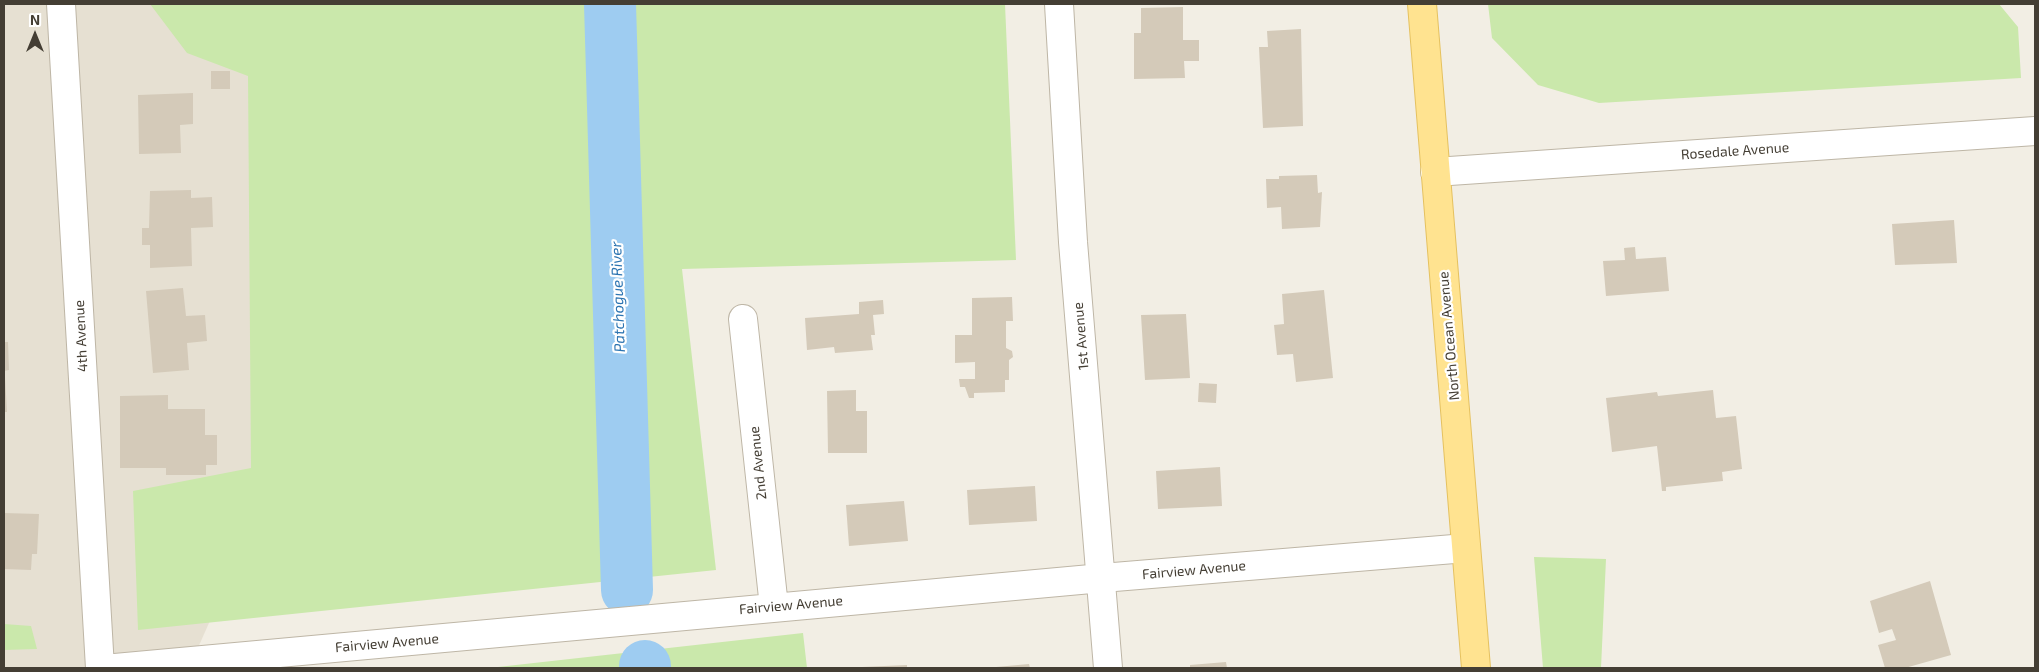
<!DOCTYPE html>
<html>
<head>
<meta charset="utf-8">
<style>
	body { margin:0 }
	#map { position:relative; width:2039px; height:672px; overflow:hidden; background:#f2eee4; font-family:"Exo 2",sans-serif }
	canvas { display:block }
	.frame { position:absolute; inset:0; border:5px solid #443e34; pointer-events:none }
	.north { position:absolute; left:10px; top:10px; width:50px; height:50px; -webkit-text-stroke:4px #fff; paint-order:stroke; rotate:0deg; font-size:14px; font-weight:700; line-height:20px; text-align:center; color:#443e34 }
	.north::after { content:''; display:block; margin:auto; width:18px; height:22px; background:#443e34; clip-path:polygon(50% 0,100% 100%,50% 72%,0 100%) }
</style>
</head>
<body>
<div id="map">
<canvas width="2039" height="672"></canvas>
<div class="frame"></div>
<div class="north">N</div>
</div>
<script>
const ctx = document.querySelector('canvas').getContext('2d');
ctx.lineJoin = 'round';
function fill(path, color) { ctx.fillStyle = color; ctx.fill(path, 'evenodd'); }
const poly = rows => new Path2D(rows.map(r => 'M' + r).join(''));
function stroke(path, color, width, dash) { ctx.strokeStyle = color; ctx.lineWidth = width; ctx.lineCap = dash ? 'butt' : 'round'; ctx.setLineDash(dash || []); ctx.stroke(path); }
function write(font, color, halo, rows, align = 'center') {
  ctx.font = font + ' "Exo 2",sans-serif'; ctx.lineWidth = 4.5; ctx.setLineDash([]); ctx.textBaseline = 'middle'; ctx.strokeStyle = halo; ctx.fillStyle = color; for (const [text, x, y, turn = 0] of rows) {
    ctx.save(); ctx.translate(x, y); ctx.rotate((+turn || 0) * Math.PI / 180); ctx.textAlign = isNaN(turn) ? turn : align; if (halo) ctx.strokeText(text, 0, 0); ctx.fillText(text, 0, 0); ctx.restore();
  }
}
fill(poly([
	[4,4,318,4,342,323,189,668,4,668]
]), '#e6e0d2');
fill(poly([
	[150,4,1005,4,1016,260,682,269,716,570,138,630,133,491,251,468,248,76,187,53],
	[1488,4,1999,4,2018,27,2021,78,1599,103,1538,85,1492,38],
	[1534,557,1606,559,1601,668,1543,668],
	[4,624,31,626,37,649,4,650],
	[803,633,807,668,489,668]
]), '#cae8ab');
stroke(poly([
	[610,4,627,590],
	[645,666,645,668]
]), '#9eccf1', 52);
fill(poly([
	[1183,7,1183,40,1199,40,1199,61,1184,61,1185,78,1134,79,1134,33,1141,33,1141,8],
	[1301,29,1303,126,1263,128,1259,47,1268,47,1267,31],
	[211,71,230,71,230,89,211,89],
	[193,93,193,124,180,125,181,153,139,154,138,95],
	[1317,175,1318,193,1322,192,1320,227,1282,229,1281,207,1267,208,1266,179,1279,179,1279,176],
	[191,190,191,198,212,197,213,227,191,228,192,266,150,268,150,245,142,245,142,228,149,228,150,191],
	[1954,220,1957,263,1895,265,1892,224],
	[1635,247,1636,259,1666,257,1669,291,1606,296,1603,261,1625,260,1624,248],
	[183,288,186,316,205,315,207,341,187,343,189,370,153,373,146,291],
	[1324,290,1333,378,1296,382,1293,354,1277,355,1274,325,1284,324,1282,294],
	[1012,297,1013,321,1006,321,1006,348,1012,351,1013,357,1009,360,1009,380,1005,380,1005,392,974,393,974,398,969,398,965,387,960,387,959,379,975,379,975,362,955,363,955,335,972,335,972,298],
	[883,300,884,314,873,315,875,335,871,335,873,350,835,353,834,347,807,350,805,318,859,314,859,302],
	[1186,314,1190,378,1145,380,1141,315],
	[4,342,8,342,9,370,4,371],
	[4,377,5,377,7,412,4,412],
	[1199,383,1217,384,1216,403,1198,402],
	[856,390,856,411,867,411,867,453,828,453,827,391],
	[1713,390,1716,418,1736,416,1742,469,1722,472,1723,481,1666,487,1666,491,1662,491,1657,446,1612,452,1606,398,1657,392,1658,396],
	[168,395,168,409,205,409,205,435,217,435,217,465,206,465,206,475,166,475,166,468,120,468,120,396],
	[1220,467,1222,506,1158,509,1156,471],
	[1035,486,1037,521,969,525,967,490],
	[904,501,908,541,849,546,846,505],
	[4,513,39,514,37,554,32,554,31,570,4,569],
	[1930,581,1951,655,1905,668,1885,668,1878,645,1896,640,1892,629,1879,633,1870,601],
	[1226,662,1227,668,1190,668,1190,665],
	[1029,664,1030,668,996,668,996,667],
	[907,665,907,668,862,668,862,667]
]), '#d4cab9');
const minor = poly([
	[61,4,100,668],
	[1059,4,1073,242,1108,668],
	[1435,172,2035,131],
	[743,319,774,607],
	[115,668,1102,578,1466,548]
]);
const major = poly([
	[1422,4,1476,668]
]);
stroke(minor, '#beb6a6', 30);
stroke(major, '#e5c15f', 30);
stroke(minor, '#fff', 28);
stroke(major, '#ffe390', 28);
write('14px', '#443e34', '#fff', [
	["Rosedale Avenue",1735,151,-4],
	["4th Avenue",81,336,-93],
	["1st Avenue",1081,336,-95],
	["North Ocean Avenue",1449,336,-95],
	["2nd Avenue",758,463,-96],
	["Fairview Avenue",1194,570,-5],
	["Fairview Avenue",791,605,-5],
	["Fairview Avenue",387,643,-5]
]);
write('italic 15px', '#2c74b1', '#fff', [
	["Patchogue River",618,297,-92]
]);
</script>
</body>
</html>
